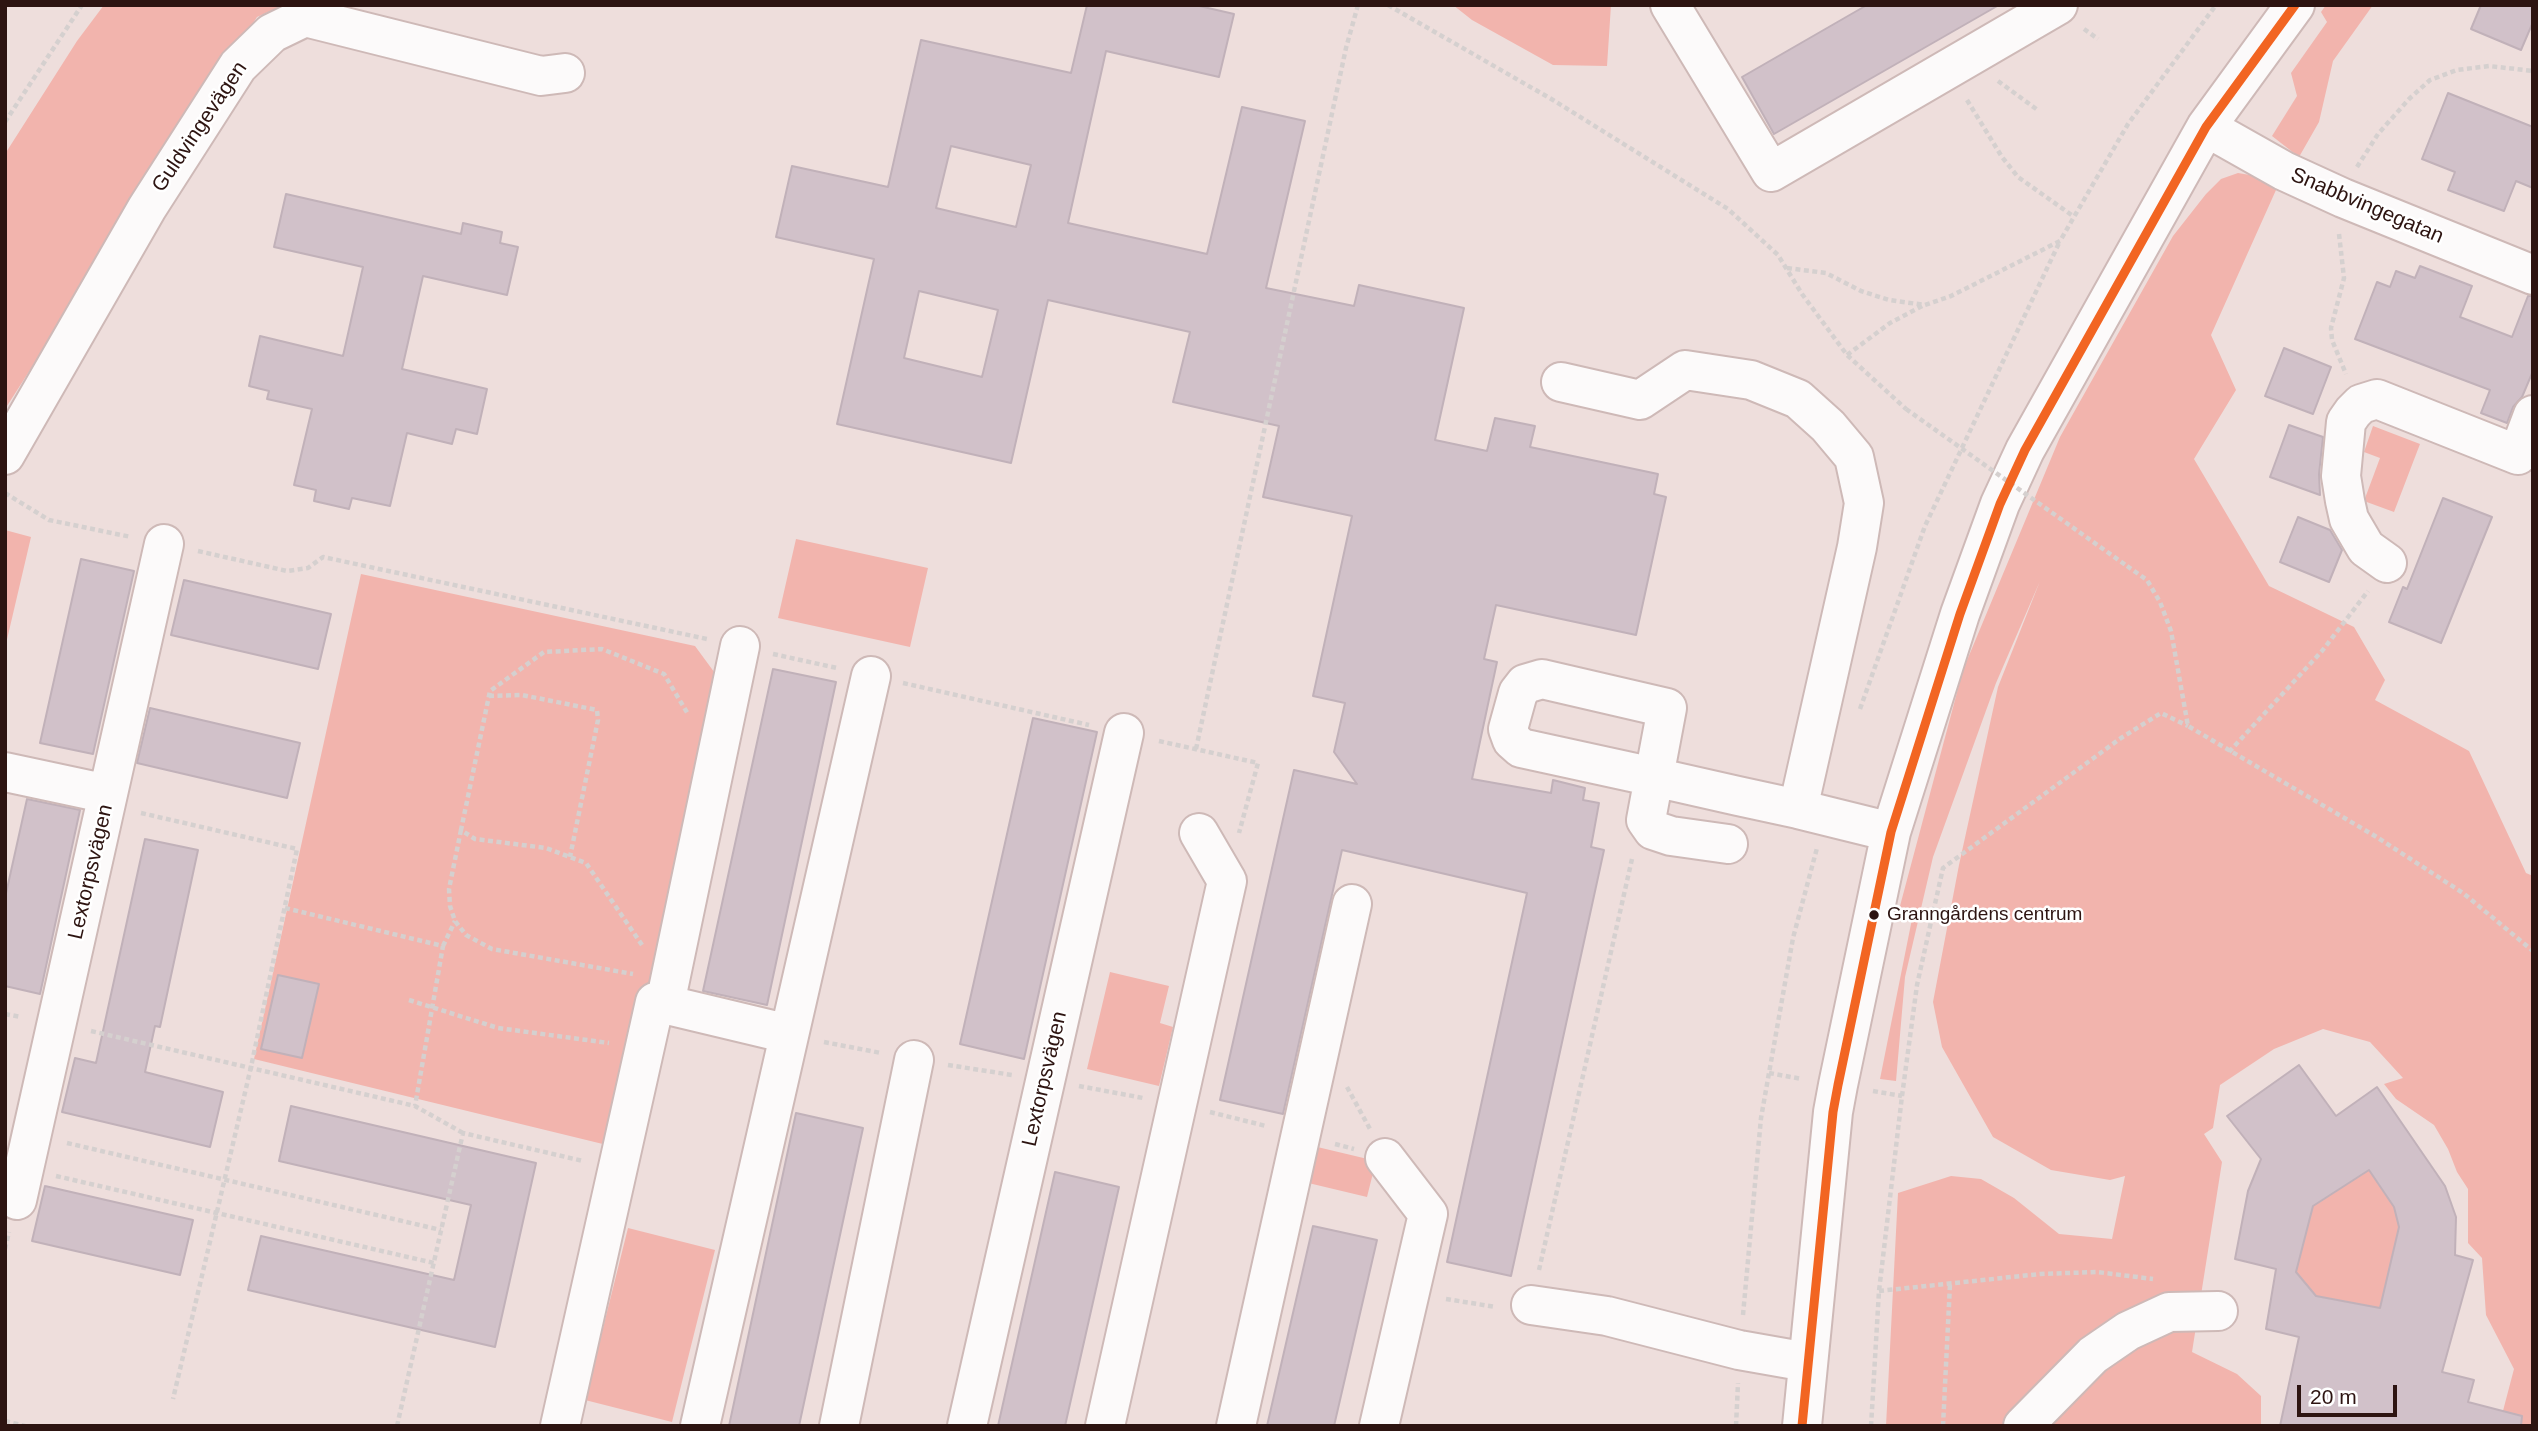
<!DOCTYPE html>
<html>
<head>
<meta charset="utf-8">
<style>
	body { margin:0 }
	#map { position:relative; width:2538px; height:1431px; overflow:hidden; background:#eededc; font-family:Helvetica,sans-serif }
	canvas { display:block }
	.frame { position:absolute; inset:0; border:7px solid #2d1411; pointer-events:none }
	.scale { position:absolute; left:2297px; top:1385px; width:100px; height:32px; box-sizing:border-box; border:4px solid #2d1411; border-top:0; padding-left:9px; font-size:21px; line-height:24px; white-space:nowrap; color:#2d1411; -webkit-text-stroke:5px #fff; paint-order:stroke }
</style>
</head>
<body>
<div id="map">
<canvas width="2538" height="1431"></canvas>
<div class="frame"></div>
<div class="scale">20 m</div>
</div>
<script>
const ctx = document.querySelector('canvas').getContext('2d');
ctx.lineJoin = 'round';
function fill(path, color) { ctx.fillStyle = color; ctx.fill(path, 'evenodd'); }
const poly = rows => new Path2D(rows.map(r => 'M' + r).join(''));
function stroke(path, color, width, dash) { ctx.strokeStyle = color; ctx.lineWidth = width; ctx.lineCap = dash ? 'butt' : 'round'; ctx.setLineDash(dash || []); ctx.stroke(path); }
function write(font, color, halo, rows, align = 'center') {
  ctx.font = font + ' Helvetica,sans-serif'; ctx.lineWidth = 5; ctx.setLineDash([]); ctx.textBaseline = 'middle'; ctx.strokeStyle = halo; ctx.fillStyle = color; for (const [text, x, y, turn = 0] of rows) {
    ctx.save(); ctx.translate(x, y); ctx.rotate((+turn || 0) * Math.PI / 180); ctx.textAlign = isNaN(turn) ? turn : align; if (halo) ctx.strokeText(text, 0, 0); ctx.fillText(text, 0, 0); ctx.restore();
  }
}
fill(poly([
	[104,5,284,5,257,17,5,409,5,154,77,41],
	[1453,5,1611,5,1607,66,1553,65,1472,20],
	[2326,5,2373,5,2333,61,2319,122,2299,157,2272,136,2297,96,2291,73,2327,22,2321,12],
	[2238,173,2250,175,2276,190,2211,335,2236,390,2194,459,2269,586,2354,627,2385,680,2375,700,2469,751,2526,873,2533,876,2533,1426,2499,1426,2514,1369,2486,1315,2482,1258,2468,1243,2468,1189,2457,1172,2448,1149,2434,1125,2396,1099,2384,1084,2403,1078,2370,1042,2323,1029,2274,1049,2220,1085,2213,1128,2204,1134,2222,1162,2192,1352,2237,1374,2261,1396,2261,1426,1886,1426,1898,1193,1951,1176,1981,1179,2014,1198,2059,1234,2112,1239,2125,1176,2110,1180,2051,1170,1993,1137,1942,1047,1933,1002,1959,865,1998,687,2040,581,1996,683,1933,857,1905,977,1896,1081,1880,1079,1912,919,1900,906,1963,670,2060,437,2173,236,2206,194,2221,179],
	[2373,426,2420,444,2394,512,2364,501,2380,458,2364,452],
	[5,530,31,537,5,648],
	[796,539,928,568,910,647,778,618],
	[361,574,695,646,720,680,611,1146,254,1059],
	[1110,972,1169,986,1160,1023,1173,1027,1159,1086,1087,1069],
	[1309,1145,1376,1161,1367,1197,1300,1181],
	[2369,1170,2394,1207,2399,1227,2380,1308,2316,1296,2296,1272,2313,1206],
	[628,1228,715,1250,672,1422,585,1400]
]), '#f2b4ad');
const building = poly([
	[1087,5,1195,5,1234,14,1219,77,1106,51,1068,223,1207,254,1242,107,1305,121,1266,288,1354,306,1359,285,1464,308,1435,440,1487,451,1495,418,1535,426,1530,447,1658,474,1654,494,1666,497,1636,635,1496,605,1484,659,1497,662,1472,779,1551,793,1553,780,1585,788,1583,800,1599,803,1591,847,1604,850,1511,1276,1447,1262,1527,893,1342,850,1283,1114,1220,1100,1294,770,1357,784,1334,752,1345,703,1313,696,1352,516,1263,497,1279,426,1173,402,1190,332,1048,300,1011,463,837,424,874,259,776,237,792,166,888,187,921,40,1071,73,1087,5],
	[951,146,1031,165,1016,227,936,208,951,146],
	[919,291,998,310,982,377,904,358,919,291],
	[1867,5,1999,5,1774,134,1742,77,1867,5],
	[2481,5,2533,5,2533,22,2521,50,2471,29,2481,5],
	[2448,93,2533,127,2533,188,2516,181,2504,211,2448,190,2455,172,2422,159,2448,93],
	[286,194,461,234,463,223,502,232,500,243,518,247,507,295,423,276,402,369,487,389,477,434,456,429,452,444,407,433,390,506,352,498,349,509,314,501,316,490,294,485,312,409,267,399,269,391,249,386,260,336,343,356,363,267,274,247,286,194],
	[2420,266,2472,286,2460,317,2512,337,2528,296,2533,296,2533,371,2522,397,2513,407,2507,423,2481,413,2490,390,2355,339,2377,282,2390,287,2396,271,2415,278,2420,266],
	[2284,348,2331,367,2313,414,2265,396,2284,348],
	[2289,425,2323,437,2319,474,2320,495,2270,477,2289,425],
	[2443,498,2492,517,2441,643,2389,622,2403,587,2407,589,2443,498],
	[2298,517,2330,530,2342,550,2329,582,2280,562,2298,517],
	[81,559,134,571,93,754,40,743,81,559],
	[184,580,331,614,318,669,171,635,184,580],
	[773,669,836,682,767,1005,703,991,773,669],
	[150,708,300,743,287,798,137,763,150,708],
	[1033,718,1097,732,1024,1059,960,1044,1033,718],
	[27,799,80,810,40,994,5,986,5,898,27,799],
	[145,839,198,850,160,1027,155,1026,145,1072,223,1092,210,1147,62,1112,75,1058,96,1063,145,839],
	[278,975,319,984,302,1058,261,1049,278,975],
	[2299,1065,2336,1116,2377,1087,2445,1186,2456,1217,2455,1255,2473,1260,2442,1372,2474,1380,2468,1402,2522,1416,2521,1426,2280,1426,2299,1337,2266,1329,2276,1269,2235,1259,2248,1191,2261,1159,2227,1116,2299,1065],
	[2369,1170,2394,1207,2399,1227,2380,1308,2316,1296,2296,1272,2313,1206,2369,1170],
	[291,1106,536,1163,495,1347,248,1290,261,1236,454,1280,471,1205,279,1161,291,1106],
	[796,1113,863,1128,799,1426,729,1426,796,1113],
	[1055,1172,1119,1187,1065,1426,998,1426,1055,1172],
	[45,1186,193,1220,180,1275,32,1241,45,1186],
	[1313,1226,1377,1240,1334,1426,1267,1426,1313,1226]
]);
fill(building, '#d1c1c9');
stroke(building, '#c1b1b9', 2);
const minor = poly([
	[1670,5,1771,172,2058,5],
	[2206,127,2284,171,2343,198,2533,275],
	[1561,382,1640,400,1685,370,1751,380,1798,399,1828,426,1854,457,1864,503,1857,547,1798,809],
	[5,455,147,208,238,66,272,33,305,17,541,76,565,73],
	[2387,563,2366,548,2349,519,2345,501,2341,476,2346,422,2353,412,2361,404,2377,399,2518,455,2533,415],
	[5,772,108,794],
	[1728,844,1671,836,1653,830,1646,820,1654,777,1667,708,1542,679,1525,684,1518,693,1508,729,1512,740,1521,748,1654,777,1738,796,1798,809,1891,832],
	[665,1004,740,646],
	[17,1200,164,544],
	[1531,1305,1607,1316,1739,1350,1807,1362],
	[560,1426,655,1002,789,1034],
	[700,1426,871,676],
	[839,1426,914,1060],
	[967,1426,1124,733],
	[1105,1426,1227,881,1199,833],
	[1236,1426,1352,904],
	[1379,1426,1428,1214,1385,1158],
	[1802,1426,1833,1112,1838,1085,1891,832,1960,614,2000,504,2025,450,2206,127,2295,5],
	[2023,1426,2093,1355,2128,1331,2169,1312,2218,1311]
]);
stroke(minor, '#ceb9b7', 42);
stroke(poly([
	[1388,5,1553,100,1728,209,1778,255,1802,294,1847,355,1906,409],
	[2084,29,2098,39],
	[1998,81,2039,111],
	[1967,100,2002,157,2018,177,2073,216],
	[5,122,82,5],
	[2357,167,2378,134,2409,99,2430,80,2457,70,2489,66,2533,71],
	[2339,234,2344,278,2331,328,2332,340,2346,374],
	[1787,268,1826,273,1861,291,1889,300,1925,305,1951,296,2060,241,2128,124,2216,5],
	[1847,355,1890,323,1924,305],
	[5,493,49,520,131,537],
	[198,551,287,571,308,568,323,557,707,639],
	[2127,566,2147,580,2160,602,2171,631,2188,726,2375,836,2463,893,2533,951],
	[773,654,837,668],
	[903,683,1089,725],
	[489,696,522,695,597,710,598,720,570,857],
	[1860,709,1925,526,2060,241],
	[1159,741,1258,763,1239,833],
	[1196,749,1346,48,1358,5],
	[2229,752,2322,651,2368,591],
	[141,813,297,849,251,1067,173,1399],
	[461,830,449,889,450,906,455,921,466,935,492,949,633,974],
	[285,908,443,946,415,1106],
	[642,945,586,863,546,848,475,839,461,830,490,691,544,652,602,649,664,674,688,714],
	[443,946,455,921],
	[409,1000,498,1028,609,1043],
	[5,1014,21,1017],
	[91,1031,415,1106,463,1133],
	[824,1042,881,1053],
	[948,1065,1012,1075],
	[1769,1073,1802,1079],
	[1079,1086,1143,1098],
	[1347,1087,1370,1129],
	[1873,1091,1902,1096],
	[1210,1112,1266,1126],
	[67,1143,441,1230],
	[1335,1144,1354,1149],
	[56,1176,434,1263],
	[5,1249,9,1232],
	[1539,1270,1632,859],
	[1879,1291,2040,1274,2097,1272,2153,1279],
	[1446,1299,1496,1307],
	[1743,1315,1761,1118,1793,938,1817,848],
	[5,1421,25,1426],
	[397,1426,463,1133,583,1161],
	[1736,1426,1738,1383],
	[1871,1426,1879,1291,1902,1096,1917,985,1943,868,2121,738,2161,713,2188,726],
	[1943,1426,1950,1284]
]), '#d5d0cf', 4.5, [5, 3.5]);
stroke(minor, '#fcfafa', 38);
stroke(poly([
	[1906,409,2127,566]
]), '#d5d0cf', 4.5, [5, 3.5]);
stroke(poly([
	[1802,1426,1833,1112,1838,1085,1891,832,1960,614,2000,504,2025,450,2206,127,2295,5]
]), '#f26522', 9);
for (const [x, y, r, color] of [
	[1874,915,6,"#2d1411"]
]) { const dot = new Path2D(); dot.arc(x, y, r, 0, 2 * Math.PI); ctx.fillStyle = color; ctx.fill(dot); stroke(dot, '#fff', 2.5); }
write('19px', '#2d1411', '#fff', [
	["Granngårdens centrum",1887,915]
], 'left');
write('21px', '#2d1411', '#fff', [
	["Guldvingevägen",200,127,-56],
	["Snabbvingegatan",2367,206,23],
	["Lextorpsvägen",91,872,-77],
	["Lextorpsvägen",1045,1079,-77]
]);
</script>
</body>
</html>
